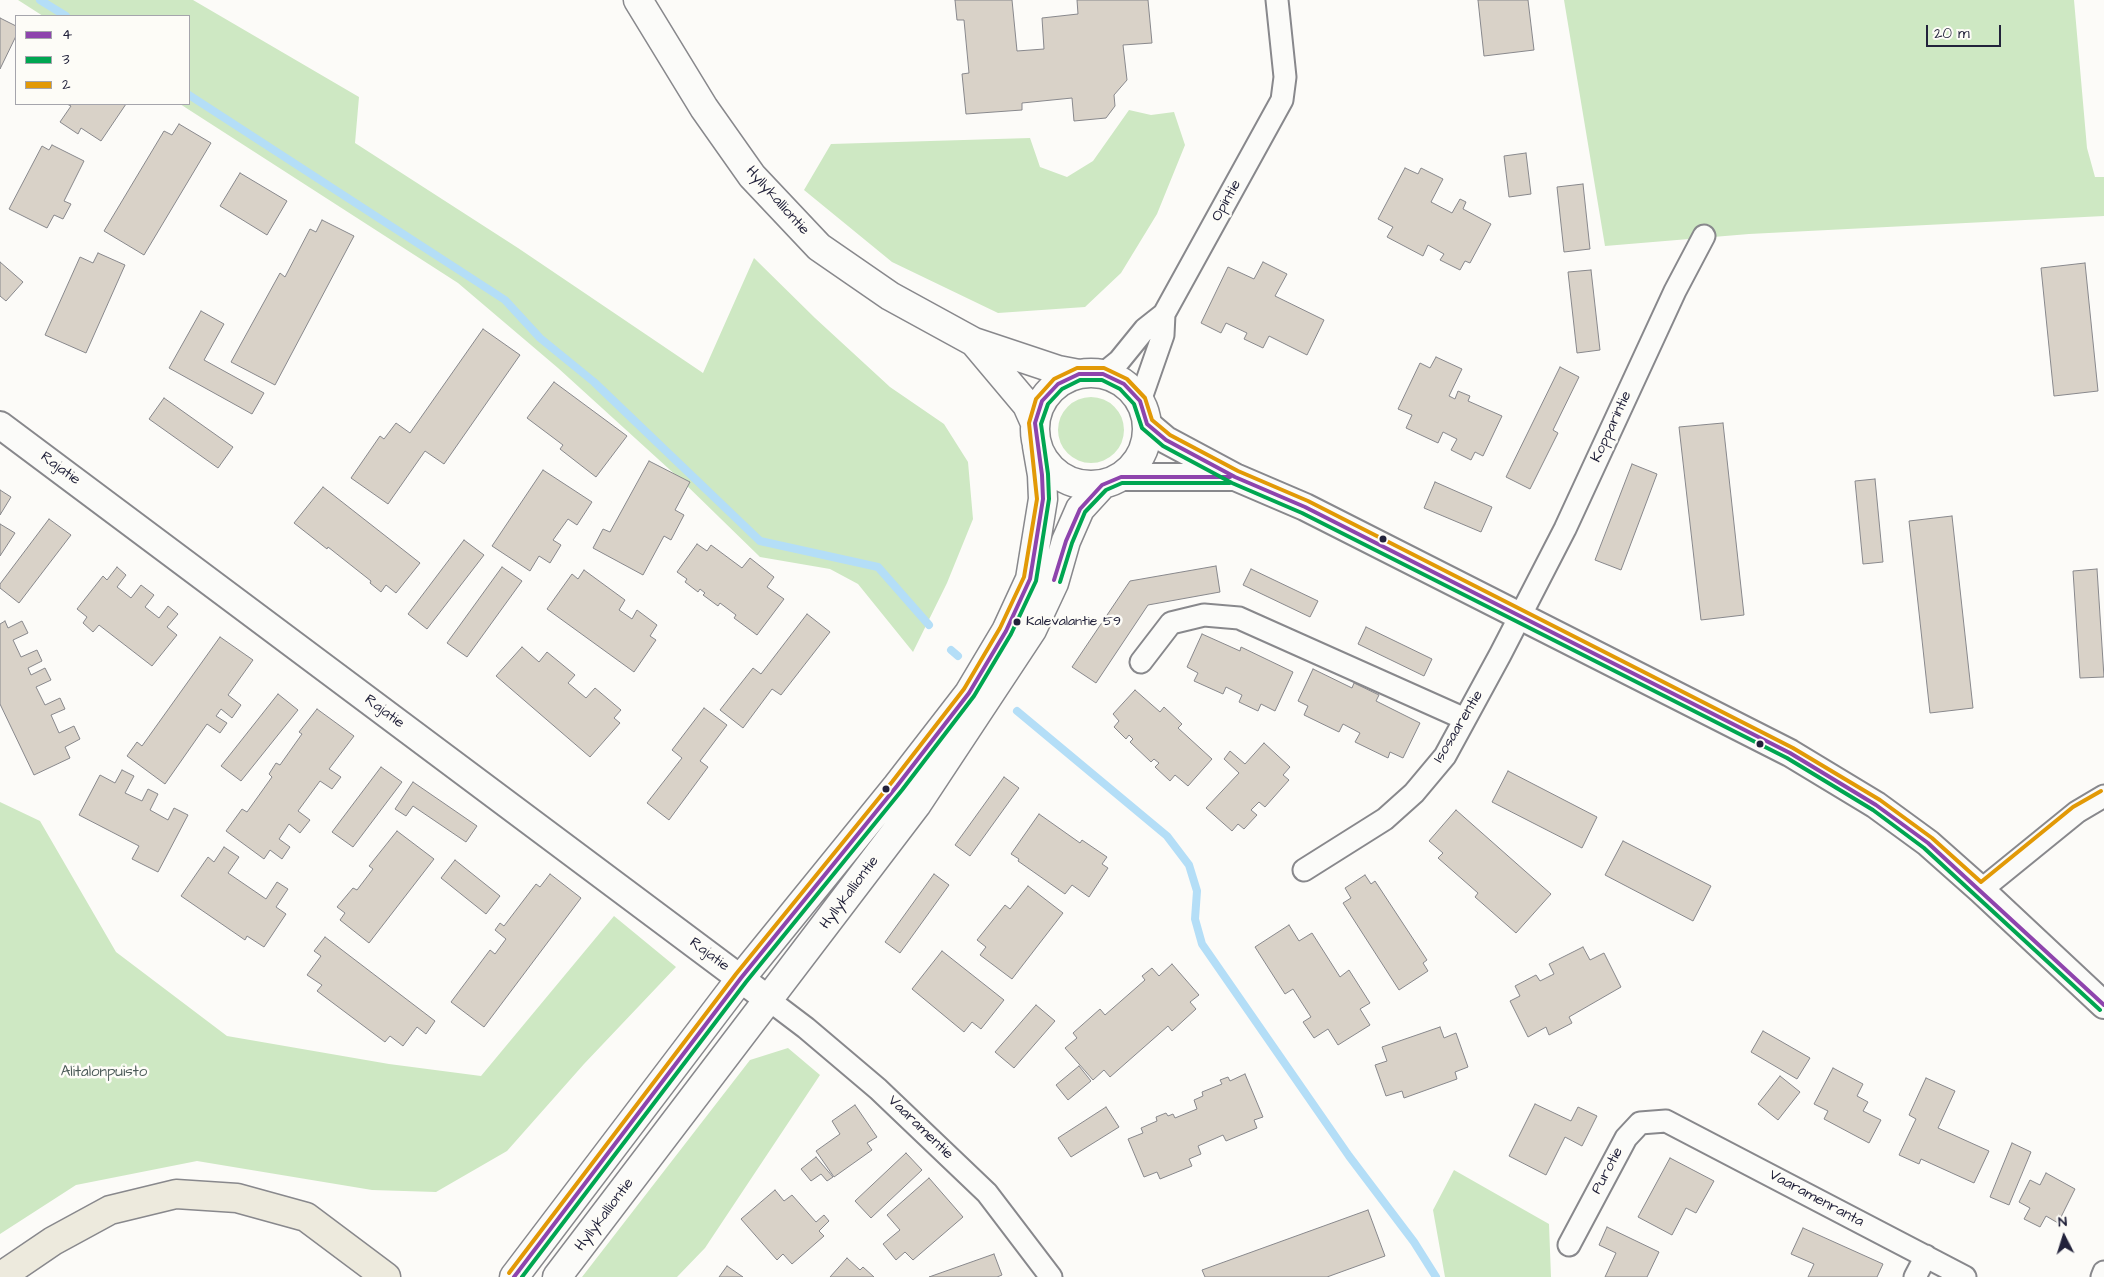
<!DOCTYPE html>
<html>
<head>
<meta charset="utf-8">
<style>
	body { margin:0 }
	#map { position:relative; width:2104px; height:1277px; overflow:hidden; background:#fcfbf8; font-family:"Architects Daughter",sans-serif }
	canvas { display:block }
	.legend { position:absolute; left:15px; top:15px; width:175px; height:90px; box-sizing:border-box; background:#fdfcf7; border:1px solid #a5a5ac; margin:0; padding:6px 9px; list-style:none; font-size:15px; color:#22223b }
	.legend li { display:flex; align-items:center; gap:10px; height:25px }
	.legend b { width:25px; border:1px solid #a5a5ac }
	.north { position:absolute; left:2039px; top:1212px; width:50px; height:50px; -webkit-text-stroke:4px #fdfcf7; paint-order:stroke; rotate:355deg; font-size:14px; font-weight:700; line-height:20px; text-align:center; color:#22223b }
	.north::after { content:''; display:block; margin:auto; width:18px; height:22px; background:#22223b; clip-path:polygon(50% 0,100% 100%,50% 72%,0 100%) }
	.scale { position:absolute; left:1926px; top:25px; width:75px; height:22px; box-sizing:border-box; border:2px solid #22223b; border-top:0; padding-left:6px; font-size:15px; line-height:18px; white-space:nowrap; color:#22223b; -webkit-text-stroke:4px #fdfcf7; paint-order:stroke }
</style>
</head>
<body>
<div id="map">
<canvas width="2104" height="1277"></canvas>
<ul class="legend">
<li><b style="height:6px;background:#8e44ad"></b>4</li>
<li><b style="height:6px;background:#00a651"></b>3</li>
<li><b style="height:6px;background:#e29906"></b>2</li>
</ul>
<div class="north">N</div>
<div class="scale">20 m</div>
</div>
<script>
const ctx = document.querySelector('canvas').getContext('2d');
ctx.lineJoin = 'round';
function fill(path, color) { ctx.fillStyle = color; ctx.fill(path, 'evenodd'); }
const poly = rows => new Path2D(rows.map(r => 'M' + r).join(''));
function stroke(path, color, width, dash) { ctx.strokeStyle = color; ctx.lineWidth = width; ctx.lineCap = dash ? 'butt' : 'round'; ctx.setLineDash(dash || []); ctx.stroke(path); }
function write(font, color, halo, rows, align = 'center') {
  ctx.font = font + ' "Architects Daughter",sans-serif'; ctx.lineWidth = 5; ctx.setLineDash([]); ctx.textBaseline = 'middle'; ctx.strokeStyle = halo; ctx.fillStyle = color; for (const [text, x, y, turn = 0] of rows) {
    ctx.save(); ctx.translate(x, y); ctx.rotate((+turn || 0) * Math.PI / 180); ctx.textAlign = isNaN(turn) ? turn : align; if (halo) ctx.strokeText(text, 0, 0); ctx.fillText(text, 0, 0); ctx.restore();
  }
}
fill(poly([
	[18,0,193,0,359,97,355,143,518,248,703,373,754,258,815,318,890,387,944,424,968,462,973,519,947,583,913,652,858,584,830,569,760,557,680,479,558,368,458,283,180,104,189,104,189,16,43,16],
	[1564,0,2074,0,2087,148,2095,177,2104,177,2104,216,1749,234,1605,246],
	[1129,110,1151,115,1174,112,1185,145,1157,214,1121,273,1085,307,998,313,892,262,804,190,831,144,1030,138,1040,167,1067,177,1093,161],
	'1058 430a33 33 0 1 1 66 0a33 33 0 1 1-66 0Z',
	[0,802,40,821,116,952,227,1036,389,1064,481,1076,614,916,676,967,584,1064,507,1151,436,1192,372,1190,197,1161,76,1185,0,1234],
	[788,1048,820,1075,705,1248,677,1277,582,1277,750,1060],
	[1454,1170,1549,1224,1551,1277,1445,1277,1433,1210]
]), '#cee8c3');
stroke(poly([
	[40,0,66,16],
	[189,95,505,300,540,338,594,382,760,541,878,567,929,625],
	[951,650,958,656],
	[1017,711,1167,836,1189,865,1197,891,1195,919,1202,944,1349,1156,1414,1242,1436,1277]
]), '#b4def7', 8);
const building = poly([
	[955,0,1012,0,1017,51,1044,49,1042,18,1078,14,1077,0,1148,0,1152,43,1123,45,1127,80,1114,95,1115,106,1106,118,1074,121,1072,98,1022,103,1022,110,966,114,962,74,969,73,964,20,957,20,955,0],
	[1478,0,1528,0,1534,50,1484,56,1478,0],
	[0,18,16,26,16,36,0,69,0,18],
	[67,104,126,104,101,141,81,128,78,134,60,122,71,106,67,104],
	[179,124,211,143,144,255,104,231,164,131,172,135,179,124],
	[52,145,84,161,64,201,71,204,63,219,54,215,47,228,9,209,42,146,49,150,52,145],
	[1526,153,1531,194,1509,197,1504,156,1526,153],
	[1405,168,1418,174,1421,168,1443,179,1431,202,1452,213,1460,199,1466,202,1463,209,1491,224,1470,263,1465,261,1460,270,1440,260,1444,254,1428,245,1423,256,1387,237,1393,227,1378,219,1405,168],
	[240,173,287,201,267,235,220,206,240,173],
	[1583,184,1590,249,1564,252,1557,187,1583,184],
	[322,220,354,236,275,385,231,362,280,273,285,277,310,229,316,232,322,220],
	[98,253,125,265,86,353,45,335,80,257,93,263,98,253],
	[0,262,23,282,6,301,0,296,0,262],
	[1263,262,1287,274,1275,296,1324,320,1307,355,1269,336,1263,348,1244,339,1247,333,1226,323,1221,333,1201,323,1228,267,1254,279,1263,262],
	[2085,263,2098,391,2054,396,2041,268,2085,263],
	[1591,270,1600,350,1577,353,1568,272,1591,270],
	[201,311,224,324,204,360,264,393,252,414,169,368,201,311],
	[483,329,520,355,444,464,425,451,388,504,351,478,380,436,384,439,396,423,410,433,483,329],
	[1436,357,1462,369,1449,396,1455,399,1458,391,1470,396,1468,401,1502,416,1483,456,1475,452,1471,460,1451,450,1457,439,1443,432,1438,443,1406,428,1412,415,1398,409,1420,363,1430,368,1436,357],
	[1560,367,1579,377,1553,430,1558,433,1530,489,1506,477,1560,367],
	[554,382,627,436,596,477,560,449,563,445,527,418,554,382],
	[164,398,233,447,218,468,149,419,164,398],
	[1723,423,1744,615,1701,620,1679,427,1723,423],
	[649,461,690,482,675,510,684,515,671,540,664,536,643,575,593,548,603,529,610,532,649,461],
	[1632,464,1657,474,1621,570,1595,560,1632,464],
	[543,470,592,502,577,525,568,519,553,540,561,545,550,563,539,556,530,571,492,546,543,470],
	[1875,479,1883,562,1863,564,1855,481,1875,479],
	[1435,482,1492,507,1481,532,1424,508,1435,482],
	[323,487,420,563,396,593,386,585,381,592,370,583,371,581,328,547,327,549,294,523,323,487],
	[0,490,11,497,0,515,0,490],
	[1952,516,1973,708,1930,713,1909,521,1952,516],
	[49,519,71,535,19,603,0,588,0,584,49,519],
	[0,524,15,533,0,556,0,524],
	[464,540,484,555,427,629,408,614,464,540],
	[697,544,707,551,711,545,742,568,750,558,774,577,767,587,784,599,757,635,734,618,736,615,720,603,718,606,703,595,705,593,700,589,698,592,685,582,687,579,677,572,697,544],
	[1216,566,1220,592,1148,605,1096,683,1072,667,1130,581,1216,566],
	[117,567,126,575,117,587,131,598,141,585,154,595,145,607,159,618,168,606,178,614,167,627,177,635,152,666,99,625,93,632,83,623,87,617,77,609,103,576,107,580,117,567],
	[502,567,522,581,467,657,447,643,502,567],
	[1251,569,1318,601,1310,617,1243,585,1251,569],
	[2097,569,2104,677,2080,678,2073,571,2097,569],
	[584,570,625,600,619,610,632,619,637,610,657,625,650,636,656,640,634,672,547,609,572,574,578,579,584,570],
	[807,614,830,632,781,695,772,689,743,728,720,710,753,668,761,674,807,614],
	[5,621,8,628,22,621,28,633,13,640,21,657,37,650,42,661,28,668,31,675,45,668,51,680,36,687,45,705,60,698,65,709,51,715,59,733,74,726,80,739,65,747,70,758,34,775,0,704,0,624,5,621],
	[1366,627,1432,659,1424,676,1358,644,1366,627],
	[1202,634,1240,651,1241,647,1293,672,1275,711,1261,704,1258,711,1239,702,1242,695,1226,687,1223,694,1194,681,1198,673,1187,667,1202,634],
	[220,637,253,660,228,695,241,705,232,718,221,709,216,716,227,723,220,733,207,724,165,784,127,756,137,742,142,746,220,637],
	[522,647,539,662,547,652,575,675,568,683,586,698,595,688,621,710,614,718,620,723,590,757,496,676,522,647],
	[1313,669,1352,688,1354,683,1379,695,1376,701,1420,723,1403,758,1390,752,1388,758,1355,742,1360,733,1343,724,1339,732,1304,715,1308,706,1298,701,1313,669],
	[1135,690,1160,712,1164,707,1182,724,1178,728,1212,759,1188,786,1175,775,1170,781,1155,767,1159,763,1154,759,1151,762,1130,742,1133,739,1129,735,1126,739,1114,727,1119,721,1113,714,1135,690],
	[278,694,298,710,241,781,221,766,278,694],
	[704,708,727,725,700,761,708,767,669,820,647,803,682,758,672,750,704,708],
	[317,709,354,736,329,769,341,777,332,789,320,781,298,811,310,820,300,833,289,824,279,839,290,847,282,859,270,850,264,859,226,831,242,809,247,812,272,777,269,774,276,763,280,765,302,734,299,732,317,709],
	[1264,743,1290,767,1283,775,1289,780,1265,807,1259,802,1251,810,1257,815,1244,829,1238,824,1232,831,1206,808,1239,773,1224,759,1230,751,1245,764,1264,743],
	[381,767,402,782,353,847,332,832,381,767],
	[122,770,134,776,125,793,142,801,148,789,158,794,150,810,168,820,174,808,188,815,158,872,132,859,139,846,79,815,100,775,115,783,122,770],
	[1508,771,1597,817,1582,848,1492,802,1508,771],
	[1004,777,1019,788,970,856,955,845,1004,777],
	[413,782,477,826,466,842,413,806,406,816,395,809,413,782],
	[1456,810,1551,894,1516,933,1475,897,1478,893,1438,858,1443,853,1429,841,1456,810],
	[1039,814,1080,843,1082,840,1107,857,1102,864,1108,868,1089,897,1072,885,1065,894,1018,861,1019,859,1011,854,1039,814],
	[397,831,434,859,369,943,340,920,345,913,337,907,353,888,357,890,373,869,369,866,397,831],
	[1623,841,1711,886,1693,921,1605,875,1623,841],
	[224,847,239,857,228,873,266,899,277,882,288,889,276,907,286,914,264,947,247,936,245,940,181,896,208,857,214,862,224,847],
	[455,860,500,896,486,914,441,878,455,860],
	[550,874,581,898,484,1027,451,1002,490,950,495,954,506,939,495,930,500,923,504,926,536,884,540,887,550,874],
	[934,874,949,885,900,953,885,942,934,874],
	[1365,875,1371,884,1375,881,1427,960,1423,963,1428,971,1399,990,1343,903,1351,898,1345,888,1365,875],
	[1028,886,1063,913,1012,979,980,955,986,947,977,940,1005,905,1010,909,1028,886],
	[1289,925,1299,941,1312,933,1340,977,1349,970,1370,1003,1360,1009,1370,1025,1338,1045,1328,1029,1314,1038,1303,1022,1311,1017,1293,989,1285,994,1255,947,1289,925],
	[325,937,435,1021,426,1034,417,1027,403,1046,390,1036,385,1042,317,991,322,985,307,975,321,956,314,951,325,937],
	[1583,947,1590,960,1604,953,1621,987,1569,1017,1572,1023,1549,1035,1546,1027,1528,1037,1510,1001,1520,996,1515,986,1536,975,1540,981,1554,974,1549,964,1583,947],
	[942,951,1004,1000,981,1029,972,1022,964,1032,912,989,942,951],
	[1172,964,1199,995,1190,1002,1196,1009,1172,1031,1168,1026,1110,1077,1104,1070,1093,1080,1065,1048,1077,1038,1073,1033,1100,1009,1105,1015,1145,980,1142,976,1152,968,1159,976,1172,964],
	[1036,1005,1055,1021,1014,1068,995,1052,1036,1005],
	[1440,1027,1444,1038,1456,1033,1468,1067,1455,1072,1457,1079,1404,1098,1402,1091,1386,1096,1375,1065,1387,1061,1382,1047,1440,1027],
	[1763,1031,1810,1058,1797,1079,1751,1052,1763,1031],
	[1079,1066,1091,1081,1068,1100,1056,1085,1079,1066],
	[1833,1068,1863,1084,1857,1096,1868,1102,1863,1111,1881,1120,1869,1143,1824,1119,1828,1111,1814,1104,1833,1068],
	[1245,1074,1263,1117,1254,1120,1257,1128,1226,1141,1223,1135,1198,1146,1201,1154,1189,1159,1192,1166,1160,1179,1157,1172,1144,1177,1128,1139,1143,1133,1141,1128,1157,1121,1156,1117,1166,1113,1168,1116,1173,1114,1175,1118,1197,1109,1194,1100,1203,1096,1202,1092,1222,1084,1220,1080,1228,1077,1230,1081,1245,1074],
	[1780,1076,1800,1092,1778,1120,1758,1104,1780,1076],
	[1926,1078,1955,1091,1938,1128,1989,1151,1974,1183,1921,1159,1919,1164,1899,1155,1916,1119,1909,1115,1926,1078],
	[1535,1104,1571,1121,1578,1107,1597,1116,1582,1146,1565,1137,1546,1175,1509,1156,1535,1104],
	[855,1105,877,1137,867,1143,872,1150,834,1177,816,1151,840,1134,832,1121,855,1105],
	[1106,1107,1119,1127,1071,1157,1058,1138,1106,1107],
	[2012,1143,2031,1152,2009,1205,1990,1197,2012,1143],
	[906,1153,922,1170,871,1218,855,1201,906,1153],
	[816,1157,833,1177,827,1181,821,1174,811,1181,801,1169,816,1157],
	[1670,1158,1714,1181,1696,1213,1686,1208,1672,1235,1638,1217,1670,1158],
	[2046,1173,2075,1189,2058,1223,2046,1216,2040,1227,2024,1219,2030,1208,2019,1202,2030,1180,2040,1185,2046,1173],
	[929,1178,963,1217,913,1260,905,1252,896,1260,883,1244,900,1230,887,1215,929,1178],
	[775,1190,784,1201,792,1195,816,1222,824,1215,829,1221,819,1231,824,1236,792,1264,783,1254,777,1260,741,1219,775,1190],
	[1368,1210,1385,1256,1327,1277,1205,1277,1202,1270,1368,1210],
	[1607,1227,1659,1252,1647,1277,1605,1277,1616,1253,1599,1245,1607,1227],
	[1803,1228,1883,1264,1877,1277,1808,1277,1814,1264,1791,1254,1803,1228],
	[994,1254,1002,1275,997,1277,929,1277,994,1254],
	[847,1258,860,1270,863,1267,874,1277,830,1277,847,1258],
	[727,1266,743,1277,719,1277,727,1266]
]);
fill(building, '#d9d2c8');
stroke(building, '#88888c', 1);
const minor = poly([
	[1103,374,1119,361,1145,329,1164,314,1282,100,1285,77,1277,0],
	[1140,401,1163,335,1164,314],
	[1141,662,1171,623,1204,615,1239,618,1465,719],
	[1304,870,1385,819,1414,793,1445,756,1500,655,1565,529,1675,291,1704,236],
	[1981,890,2077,812,2104,796],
	[769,1000,806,1028,878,1089,987,1193,1051,1277],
	[1569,1245,1626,1138,1640,1123,1666,1121,1965,1277],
	[1915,1277,1926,1256],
	[2102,1277,2104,1272]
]);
const tertiary = poly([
	[1147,424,1166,440,1235,477,1305,507,1790,753,1876,805,1928,843,1981,890,2104,1005],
	[0,425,769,1000],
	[1121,477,1234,477]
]);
const secondary = poly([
	[638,0,704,108,752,176,819,247,890,296,974,342,1058,370,1079,374],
	[974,342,1027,405,1035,423],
	'1035 429a56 56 0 1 1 112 0a56 56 0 1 1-112 0Z',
	[514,1277,741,978,897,786,969,693,1006,631,1030,579,1043,499,1042,475,1037,446],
	[557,1277,917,804,1032,630,1054,583,1066,541,1080,509,1102,485]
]);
const trunk = poly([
	[0,1277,53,1241,110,1210,176,1194,237,1198,306,1217,386,1277]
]);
stroke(minor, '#88888c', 25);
stroke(tertiary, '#88888c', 30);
stroke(secondary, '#88888c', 31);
stroke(trunk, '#88888c', 31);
stroke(minor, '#fbfbf9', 21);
stroke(tertiary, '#fbfbf9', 26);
stroke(secondary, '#fbfbf9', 28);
stroke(trunk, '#edeadd', 28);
stroke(poly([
	[1054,580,1066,541,1080,509,1102,485,1121,477,1230,477],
	[514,1277,741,978,897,786,969,693,1006,631,1030,579,1043,499,1042,475,1035,423,1042,401,1058,384,1079,374,1103,374,1124,384,1140,401,1147,424,1166,440,1235,477,1305,507,1790,753,1876,805,1928,843,2104,1005]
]), '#8e44ad', 4);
stroke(poly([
	[1060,582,1072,543,1085,512,1106,490,1122,483,1230,483],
	[522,1277,746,982,902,790,974,696,1011,634,1036,581,1049,499,1048,474,1041,424,1048,404,1062,389,1080,380,1102,380,1120,389,1134,404,1142,428,1163,446,1232,483,1302,513,1787,758,1873,810,1924,848,2100,1010]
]), '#00a651', 4);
stroke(poly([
	[509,1273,736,974,892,782,964,689,1000,628,1024,577,1037,499,1029,423,1036,399,1054,379,1077,368,1104,368,1127,379,1145,398,1152,420,1170,435,1238,471,1308,501,1793,748,1880,800,1932,838,1981,882,2073,807,2101,791]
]), '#e29906', 4);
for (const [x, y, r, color] of [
	[1383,539,4.5,"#22223b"],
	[1017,622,4.5,"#22223b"],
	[1760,744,4.5,"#22223b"],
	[886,789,4.5,"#22223b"]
]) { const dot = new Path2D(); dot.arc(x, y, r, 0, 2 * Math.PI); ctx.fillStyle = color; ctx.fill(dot); stroke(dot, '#fdfcf7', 2); }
write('14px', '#22223b', '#fdfcf7', [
	["Kalevalantie 59",1026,622]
], 'left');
write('15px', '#22223b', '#fdfcf7', [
	["Hyllykalliontie",777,201,48],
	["Opintie",1227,201,-61],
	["Kopparintie",1612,427,-65],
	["Rajatie",60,469,36],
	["Rajatie",384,712,37],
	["Isosaarentie",1459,727,-59],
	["Hyllykalliontie",850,893,-53],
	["Rajatie",709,955,37],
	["Vaaramentie",920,1128,44],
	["Purotie",1608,1171,-62],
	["Vaaramenranta",1816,1199,28],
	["Hyllykalliontie",605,1215,-53]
]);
write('15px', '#4a5957', '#fdfcf7', [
	["Alitalonpuisto",104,1073]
]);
</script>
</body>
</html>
